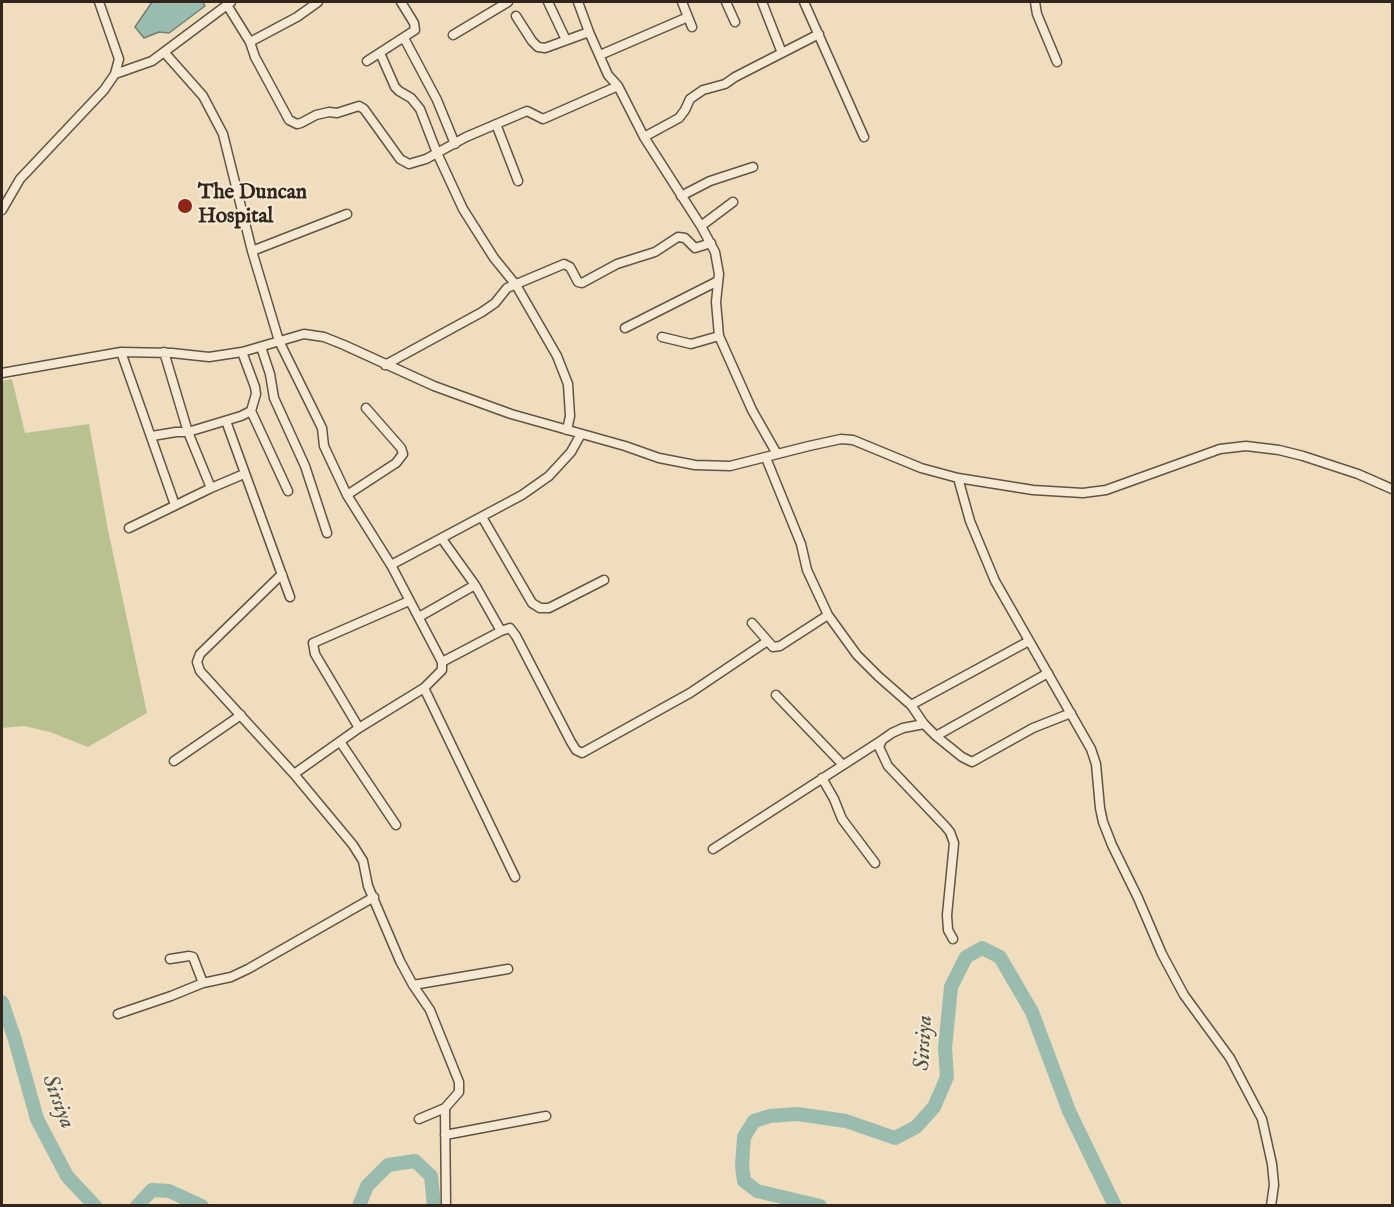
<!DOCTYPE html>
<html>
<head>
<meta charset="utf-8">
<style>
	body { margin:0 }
	#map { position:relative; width:1394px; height:1207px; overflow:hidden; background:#efddbd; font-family:"IM FELL English",serif }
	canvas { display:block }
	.frame { position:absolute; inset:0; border:3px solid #32261c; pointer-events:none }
</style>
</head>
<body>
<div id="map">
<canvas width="1394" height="1207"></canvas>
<div class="frame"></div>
</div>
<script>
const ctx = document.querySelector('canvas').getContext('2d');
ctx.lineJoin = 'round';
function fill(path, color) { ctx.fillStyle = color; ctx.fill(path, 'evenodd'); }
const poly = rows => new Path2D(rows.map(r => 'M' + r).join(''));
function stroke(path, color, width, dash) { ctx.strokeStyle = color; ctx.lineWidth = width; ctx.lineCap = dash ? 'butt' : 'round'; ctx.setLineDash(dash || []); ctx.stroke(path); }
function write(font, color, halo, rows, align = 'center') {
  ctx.font = font + ' "IM FELL English",serif'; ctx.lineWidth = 4.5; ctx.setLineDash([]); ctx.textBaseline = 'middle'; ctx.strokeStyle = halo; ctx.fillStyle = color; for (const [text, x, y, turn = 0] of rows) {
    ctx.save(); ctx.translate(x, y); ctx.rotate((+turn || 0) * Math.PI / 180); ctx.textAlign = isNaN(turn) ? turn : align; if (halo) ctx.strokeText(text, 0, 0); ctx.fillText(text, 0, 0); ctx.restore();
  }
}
fill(poly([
	[12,379,25,433,89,424,108,530,147,713,88,747,50,732,24,726,2,728,2,381]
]), '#b9c191');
const water = poly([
	[152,2,203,2,205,6,169,33,159,32,144,38,135,27,152,2]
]);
fill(water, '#9abcaf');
stroke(water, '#708074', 1.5);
stroke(poly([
	[89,1206,92,1204]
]), '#708074', 2);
stroke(poly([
	[2,1002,15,1040,37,1119,67,1176,95,1206],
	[137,1206,152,1190,169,1191,202,1206],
	[359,1206,367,1186,388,1165,415,1161,431,1176,434,1206],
	[820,1206,757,1191,744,1181,742,1166,744,1137,754,1121,770,1116,797,1114,846,1121,895,1138,916,1127,934,1107,947,1077,945,1048,951,987,966,957,982,948,1000,957,1032,1012,1069,1111,1115,1206]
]), '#9abcaf', 14);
const minor = poly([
	[548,2,566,40],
	[578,2,589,32,608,75,618,86,644,137,701,226,715,252,719,274,716,302,719,336,752,410,777,454],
	[682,2,692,27],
	[726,2,735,22],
	[762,2,782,53],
	[804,2,864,137],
	[1035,2,1037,14,1057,62],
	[227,5,250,42,255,57,289,120,297,124,301,123,316,115,329,112,337,113,359,106,364,109,400,159,409,164,426,159,466,137,527,111,543,119,618,86],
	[516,16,532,41,538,47,545,48,589,32],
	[453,35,508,2],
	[404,38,437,100,455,144],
	[250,42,297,17,318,2],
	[164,52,203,96,223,134,252,251,279,341,322,428,324,446,347,495,391,565,442,662,442,670,424,688,359,728,294,774,353,845,363,861,368,886,400,961,413,985,430,1010,459,1082,459,1092,445,1108,419,1119],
	[380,53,395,87,399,91,411,98,420,109,437,153,463,209,494,258,516,285,557,356,568,384,570,416,567,430],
	[600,55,688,17],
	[367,61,415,30,414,23,401,2],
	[115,74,152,61,231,2],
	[496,124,518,181],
	[644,137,679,118,685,110,690,99,703,90,725,84,735,77,819,34],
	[681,196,710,181,753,167],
	[2,210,20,179,104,90,115,74,119,59,99,2],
	[701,226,733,202],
	[252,251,347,214],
	[625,328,718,281],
	[662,337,691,344,719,336],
	[261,347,270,374,274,398,305,466,327,533],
	[121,352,175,505],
	[242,352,255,387,256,394,251,411],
	[385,365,482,312,495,303,507,288,564,264,570,267,578,282,582,283,617,264,655,252,678,237,685,238,695,248,711,243],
	[2,373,121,352,172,353,209,357,242,352,304,334,324,337,344,345,434,386,511,414,625,446,659,458,695,465,730,466,809,446,841,439,853,440,921,468,958,478,1033,490,1083,493,1106,490,1220,449,1246,446,1279,450,1303,456,1358,474,1392,489],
	[226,421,290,597],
	[152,436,176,432,188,432,241,416,251,411,288,491],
	[766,458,801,544,807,570,828,615,857,655,878,676,911,705,924,724,936,736,1048,673],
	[958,478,970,521,995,581,1091,749,1096,764,1100,808,1103,822,1112,845,1138,898,1162,954,1184,995,1230,1058,1262,1119,1272,1164,1274,1185,1271,1206],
	[211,488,244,474],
	[347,495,396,463,403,454,401,448,366,408],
	[482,517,532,603,540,608,549,608,604,580],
	[129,528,211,488,188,432,164,352],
	[442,539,475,585,501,631],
	[391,565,522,495,549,476,571,452,581,434],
	[282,574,200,654,197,662,200,671,294,774],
	[419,617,475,585],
	[752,623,773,647,780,646,828,615],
	[442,662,501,631,510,628,516,636,571,742,576,750,582,753,690,693,766,642],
	[424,688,515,877],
	[776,695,843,765],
	[911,705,1029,641],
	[924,724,903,728,892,733,882,740,879,747,888,766,945,826,950,832,954,843,947,915,948,930,953,939],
	[359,728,315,654,313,643,409,601],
	[936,736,962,757,972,762,1033,728,1071,713],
	[341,743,396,825],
	[174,761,241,715],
	[822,778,834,799,842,819,875,863],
	[713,849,882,740],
	[170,959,189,956,193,957,203,983],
	[413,985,508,969],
	[118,1014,171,996,203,983,231,977,248,969,374,897],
	[445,1108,446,1206],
	[445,1135,546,1116]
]);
stroke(minor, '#615444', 11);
stroke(minor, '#f5e9d4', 8);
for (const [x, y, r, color] of [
	[185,206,8,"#8f2418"]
]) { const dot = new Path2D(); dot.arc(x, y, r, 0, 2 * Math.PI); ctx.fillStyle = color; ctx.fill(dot); stroke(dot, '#f5e9d4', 2); }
write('bold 21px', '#32261c', '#f5e9d4', [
	["The Duncan",198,194],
	["Hospital",198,218]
], 'left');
write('italic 22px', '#515348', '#f5e9d4', [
	["Sirsiya",925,1043,-87],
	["Sirsiya",57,1102,69]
]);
</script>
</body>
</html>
